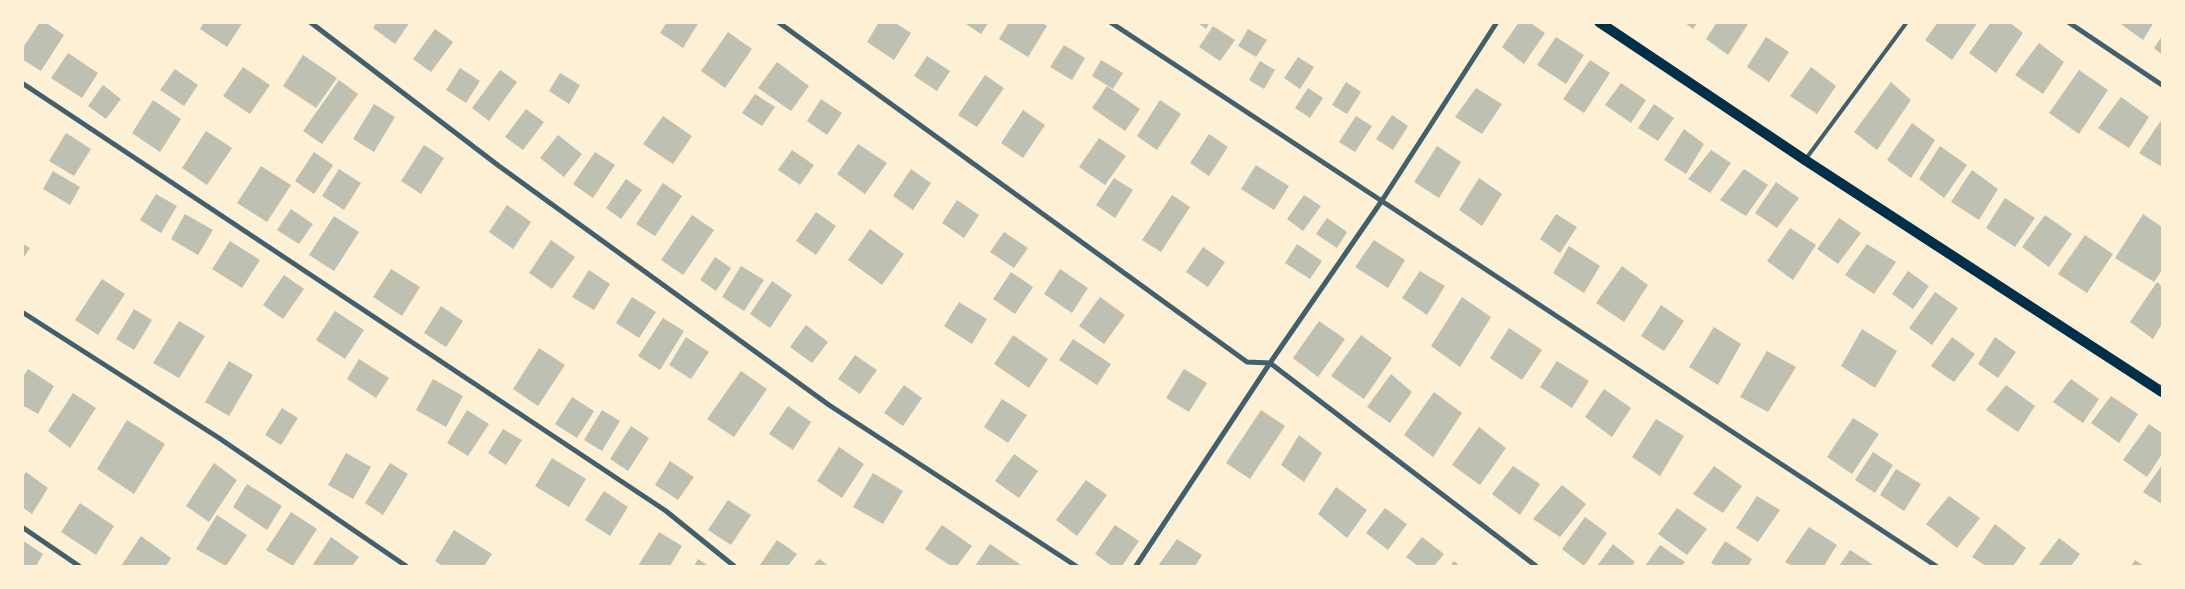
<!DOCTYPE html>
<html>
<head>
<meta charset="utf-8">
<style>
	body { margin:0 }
	#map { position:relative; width:2185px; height:589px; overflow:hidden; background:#fdf0d5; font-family:"Fira Sans Condensed",sans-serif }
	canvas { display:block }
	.frame { position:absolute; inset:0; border:24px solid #fdf0d5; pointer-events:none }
</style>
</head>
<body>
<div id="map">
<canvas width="2185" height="589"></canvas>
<div class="frame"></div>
</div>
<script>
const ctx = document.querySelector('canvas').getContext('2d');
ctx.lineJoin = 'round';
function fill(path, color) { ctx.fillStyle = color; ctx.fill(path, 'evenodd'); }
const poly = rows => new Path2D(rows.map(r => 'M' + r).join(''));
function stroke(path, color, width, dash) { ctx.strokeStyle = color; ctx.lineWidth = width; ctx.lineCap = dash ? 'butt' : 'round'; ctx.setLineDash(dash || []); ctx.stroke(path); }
fill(poly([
	[40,22,45,22,64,35,41,71,22,59,22,49],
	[204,22,243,22,227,47,200,29],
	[377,22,410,22,395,44,373,28],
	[667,22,699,22,683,48,660,33],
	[879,22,894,22,911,33,894,60,867,42],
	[963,22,989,22,981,34],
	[1009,22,1041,22,1047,26,1028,57,999,39],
	[1197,22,1210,22,1206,29],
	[1519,22,1529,22,1545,33,1524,64,1502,47],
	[1684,22,1698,22,1693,29],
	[1717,22,1746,22,1748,24,1728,55,1706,39],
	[1938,22,1978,22,1952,60,1925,40],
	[1991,22,2009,22,2023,33,1996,73,1969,53],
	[2118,22,2154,22,2143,40],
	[1213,26,1235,40,1220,61,1199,47],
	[435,29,453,42,431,72,413,59],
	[1248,29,1267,40,1256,57,1238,46],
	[728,32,752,49,725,88,701,71],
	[2162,36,2162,55,2154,48],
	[1556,37,1584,55,1566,84,1537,65],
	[1766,37,1789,52,1769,82,1747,67],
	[2039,43,2064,62,2043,94,2015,75],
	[1064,45,1085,58,1072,80,1050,67],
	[68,53,98,73,82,98,51,78],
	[303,55,337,78,316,108,283,86],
	[927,56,950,71,937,91,914,76],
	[1298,57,1314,67,1300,89,1284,78],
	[1101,60,1123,73,1113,89,1092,76],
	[1590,60,1610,73,1584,113,1563,99],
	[1260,61,1275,70,1264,89,1249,80],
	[777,62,809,86,791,111,758,88],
	[243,67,270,85,250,114,223,96],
	[1811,67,1836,86,1817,114,1790,96],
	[460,68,480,81,466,103,446,90],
	[175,69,198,85,184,106,160,90],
	[500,70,517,82,489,121,472,108],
	[2079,70,2108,90,2079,134,2049,113],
	[560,73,580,85,569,104,549,91],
	[985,75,1004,88,977,127,958,115],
	[339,80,358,94,322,144,303,131],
	[1346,82,1361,92,1347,114,1332,105],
	[1891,82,1911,100,1877,150,1854,132],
	[1621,83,1646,100,1631,123,1605,105],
	[103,85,121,99,106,119,88,106],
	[1107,86,1140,109,1125,131,1092,108],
	[1308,88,1323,98,1310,118,1295,108],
	[1476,88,1502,104,1482,134,1455,117],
	[755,94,775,107,762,126,742,113],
	[2121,97,2149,117,2129,148,2098,128],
	[821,99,842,113,827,135,807,121],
	[153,100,181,119,160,152,132,133],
	[1160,100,1181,114,1157,150,1137,136],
	[374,104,395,117,374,152,353,139],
	[1654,104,1674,118,1658,141,1638,128],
	[526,109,544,122,523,150,505,137],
	[1023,110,1045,125,1023,158,1001,143],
	[1392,115,1408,126,1393,150,1376,139],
	[663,116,692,136,673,164,643,144],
	[1356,116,1372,126,1355,152,1339,142],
	[2162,119,2162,167,2139,153],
	[1912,123,1935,140,1911,178,1887,160],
	[1684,129,1704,144,1686,174,1664,160],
	[206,131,232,148,207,185,182,168],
	[66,133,91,149,74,176,49,161],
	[1209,134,1228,147,1209,176,1190,163],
	[558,135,582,154,564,177,540,158],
	[1099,138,1126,156,1105,185,1079,167],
	[858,144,887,163,865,194,837,174],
	[424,145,444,158,421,194,401,181],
	[1437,146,1461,162,1439,198,1414,182],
	[1940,146,1967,165,1944,198,1919,179],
	[792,150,814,165,800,185,778,170],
	[1711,150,1731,163,1710,193,1688,179],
	[314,152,333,165,314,194,295,181],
	[595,152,615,165,593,198,573,184],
	[1256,165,1289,186,1274,210,1241,189],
	[261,166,291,185,267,222,237,203],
	[339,169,361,183,344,210,322,196],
	[911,169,931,183,913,210,893,196],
	[1744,169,1768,185,1746,216,1720,200],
	[1972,170,1998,189,1979,220,1951,202],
	[53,171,80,187,70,205,43,189],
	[1114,178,1133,190,1115,218,1096,205],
	[1479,178,1502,194,1482,226,1459,210],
	[626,179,642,190,621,219,606,208],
	[1776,182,1799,198,1777,228,1755,213],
	[663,183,682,196,655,236,636,224],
	[156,194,177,206,161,233,140,220],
	[1172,195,1190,207,1161,252,1142,240],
	[1304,195,1321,206,1303,231,1287,219],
	[2005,198,2035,218,2015,247,1986,228],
	[957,200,979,215,964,238,942,223],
	[507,205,531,222,513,249,489,232],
	[291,209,313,224,299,244,277,230],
	[816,212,836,226,816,255,796,241],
	[185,214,213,230,198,255,171,239],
	[1556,214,1577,227,1560,253,1540,239],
	[2143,214,2162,227,2162,270,2154,282,2115,258],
	[692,215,714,230,683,275,661,260],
	[2045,215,2072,234,2049,267,2022,247],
	[334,216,359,232,334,271,309,255],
	[1327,218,1347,232,1337,248,1316,234],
	[1839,218,1861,233,1838,264,1817,249],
	[1790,228,1816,245,1793,280,1767,261],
	[870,229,904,254,882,285,848,260],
	[1004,232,1028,248,1014,268,990,252],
	[2085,235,2113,254,2087,293,2058,274],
	[551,240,575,257,552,289,529,273],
	[1374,240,1405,260,1388,288,1355,267],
	[230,241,260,260,242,288,212,269],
	[22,243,30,248,22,260],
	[1297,244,1322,261,1310,279,1285,263],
	[1867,244,1896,262,1874,294,1845,275],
	[1569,246,1600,266,1584,293,1553,273],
	[1203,247,1225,262,1208,287,1186,272],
	[715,257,731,268,716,291,700,280],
	[741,266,764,280,744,311,722,297],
	[1622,266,1648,285,1624,322,1596,303],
	[391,269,420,287,402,316,373,297],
	[1060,269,1088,288,1072,313,1044,294],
	[589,270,610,284,594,310,572,297],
	[1420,271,1445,286,1427,315,1402,298],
	[1908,271,1929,286,1913,309,1892,294],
	[1011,272,1033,287,1015,314,993,299],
	[284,275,304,289,283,319,263,305],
	[102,279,125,294,98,335,75,320],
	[772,281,792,295,770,328,750,314],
	[2157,282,2162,286,2162,324,2153,339,2130,322],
	[1935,292,1958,308,1932,345,1909,328],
	[632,297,656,312,639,338,616,323],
	[1100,297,1125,315,1104,344,1079,326],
	[1462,297,1491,317,1460,367,1431,346],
	[959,302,987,319,972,344,944,326],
	[1661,305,1684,321,1664,351,1641,336],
	[441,306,463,321,446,347,424,333],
	[134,309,152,320,134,350,116,339],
	[335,311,364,330,345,359,316,340],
	[663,318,684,331,660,370,638,356],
	[179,321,205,336,179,378,153,363],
	[1319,321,1345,339,1318,377,1293,358],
	[806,325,828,342,812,363,790,347],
	[1714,327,1741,344,1718,385,1689,367],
	[1509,328,1542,350,1522,380,1490,358],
	[1862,329,1897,351,1875,388,1841,366],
	[1013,335,1048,359,1029,388,994,364],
	[1361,335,1392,358,1364,399,1331,376],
	[686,337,709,352,691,379,669,365],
	[1952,337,1975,354,1954,382,1931,366],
	[1995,337,2016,352,1998,378,1978,364],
	[1073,339,1111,364,1097,385,1059,360],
	[539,348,565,365,538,406,513,389],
	[1767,351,1796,367,1768,412,1740,397],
	[855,355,877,370,860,394,838,379],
	[359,359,389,378,376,398,347,379],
	[229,361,253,375,229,416,205,402],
	[1557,361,1589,381,1572,408,1540,387],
	[28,369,54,386,38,414,22,405,22,378],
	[1184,369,1207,383,1189,412,1166,398],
	[741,371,767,389,734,437,707,419],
	[1391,374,1412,392,1390,423,1367,407],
	[433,379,463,396,446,427,416,410],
	[2071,379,2099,399,2083,423,2053,402],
	[904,385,922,398,903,426,884,413],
	[2006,385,2035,406,2018,432,1986,410],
	[1604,389,1631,408,1612,437,1585,417],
	[1434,392,1462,413,1433,457,1404,435],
	[73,393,96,408,70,448,48,431],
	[2111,396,2138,414,2119,443,2091,423],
	[572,397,594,411,577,438,555,424],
	[1002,399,1027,415,1008,443,984,427],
	[788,406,811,422,793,450,769,434],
	[282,408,298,418,281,445,265,435],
	[467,410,489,424,468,456,447,443],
	[602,410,620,421,602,451,584,440],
	[1261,410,1285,426,1250,479,1226,463],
	[1853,418,1879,434,1852,474,1827,457],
	[1656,419,1684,436,1660,476,1632,457],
	[127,420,165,444,134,494,97,469],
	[2149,424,2162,433,2162,454,2147,477,2123,460],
	[631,426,649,438,628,471,610,459],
	[1479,427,1506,448,1480,485,1452,465],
	[503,429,522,440,506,465,488,453],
	[1299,435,1322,453,1304,482,1281,465],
	[839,447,864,464,842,498,817,481],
	[1873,452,1893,465,1875,493,1855,480],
	[346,453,371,467,353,499,328,485],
	[1014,454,1038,471,1019,498,995,481],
	[552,458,586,479,569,507,535,486],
	[670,461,694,477,678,500,655,485],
	[214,463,237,480,209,522,186,506],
	[390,463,408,474,383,515,365,503],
	[2162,465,2162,504,2143,492],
	[1513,466,1540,484,1520,515,1492,494],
	[1714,466,1742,486,1723,513,1693,494],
	[1896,469,1921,484,1904,511,1880,495],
	[26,472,48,488,32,514,22,507,22,478],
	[873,473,903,491,883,524,853,507],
	[1086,480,1107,495,1077,536,1056,520],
	[247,484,282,506,267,530,233,507],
	[1562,485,1586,504,1560,537,1533,519],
	[1336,487,1367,510,1347,538,1318,514],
	[604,491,628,507,610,536,585,520],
	[1757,496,1780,510,1758,542,1736,528],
	[1949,496,1980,518,1957,548,1926,524],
	[728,500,751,515,731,545,708,530],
	[80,503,114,526,96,555,61,532],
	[1385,508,1407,524,1388,550,1366,533],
	[1677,508,1707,529,1687,555,1658,534],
	[291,512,317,529,293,566,266,550],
	[217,515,247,535,226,566,196,549],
	[1585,517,1607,533,1584,566,1562,549],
	[1995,524,2026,548,2013,566,1986,566,1972,557],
	[942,525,972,546,957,566,951,566,925,549],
	[1115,525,1139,541,1122,566,1112,566,1095,554],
	[1809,527,1837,545,1824,566,1792,566,1785,562],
	[454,530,492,554,484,566,443,566,435,561],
	[659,532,682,546,670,566,638,566],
	[141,536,171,558,166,566,121,566],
	[331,537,359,557,352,566,312,566],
	[1422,537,1444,554,1434,566,1418,566,1406,557],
	[2059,538,2080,554,2071,566,2038,566],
	[1177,539,1202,555,1195,566,1158,566],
	[22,540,43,554,36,566,22,566],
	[777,540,797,554,788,566,762,566,760,565],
	[1725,541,1752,559,1748,566,1716,566,1711,563],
	[990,544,1021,565,1020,566,975,566],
	[1613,544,1635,562,1632,566,1597,566],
	[1660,545,1685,562,1682,566,1645,566],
	[1850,550,1875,566,1839,566],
	[698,559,709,566,694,566],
	[819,559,829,566,813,566],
	[2135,560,2144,566,2131,566],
	[1454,561,1460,566,1450,566]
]), '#bec0b2');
stroke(poly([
	[1805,160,1907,22]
]), '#3f606c', 4);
stroke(poly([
	[310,22,499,166,829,405,1076,566],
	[778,22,1247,362,1270,363,1536,566],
	[1110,22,1936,566],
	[2068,22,2162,85],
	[22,83,666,511,734,566],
	[22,312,219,438,406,566],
	[22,527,79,566],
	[1136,566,1270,363,1381,202,1497,22]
]), '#3f606c', 5);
stroke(poly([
	[1599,22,1805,160,2162,392]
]), '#003049', 10);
</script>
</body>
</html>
